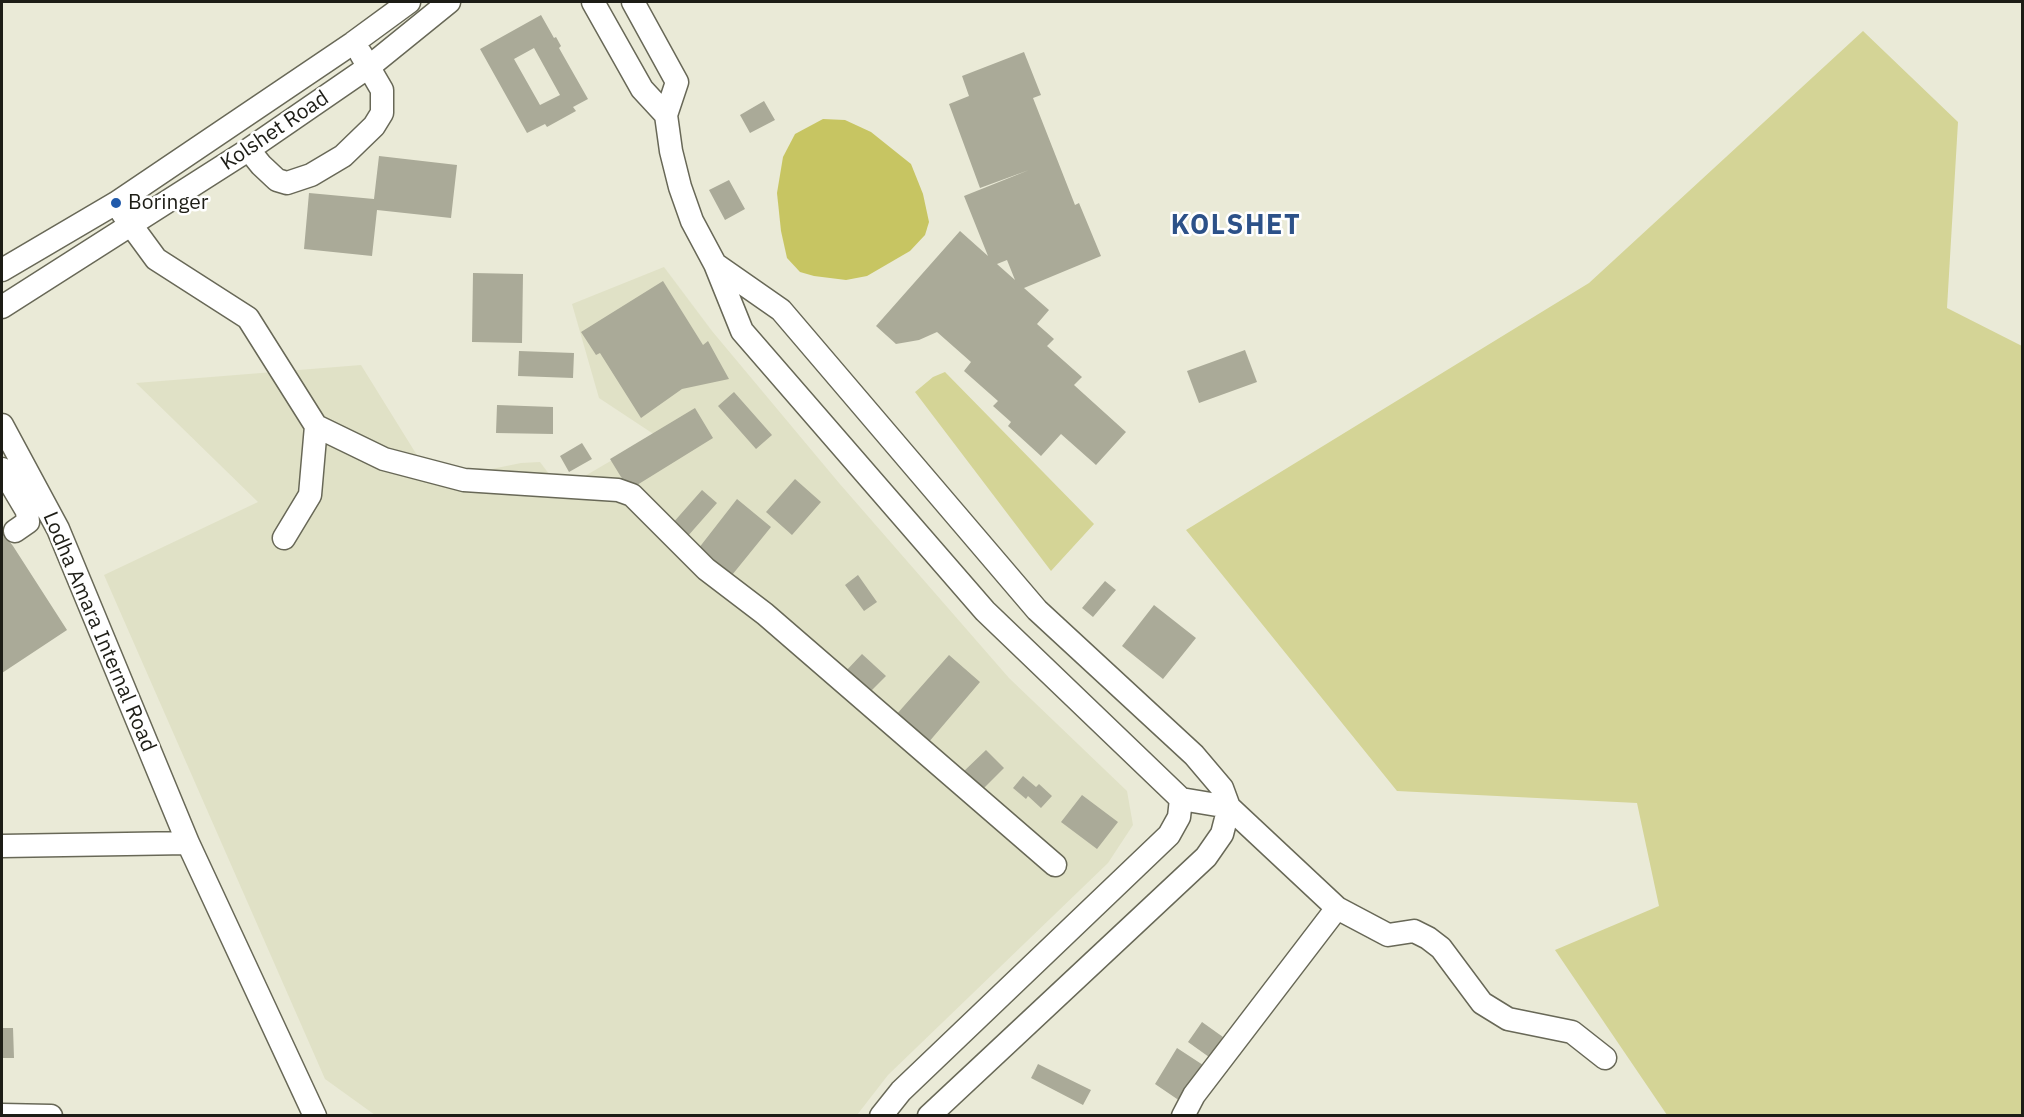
<!DOCTYPE html>
<html>
<head>
<meta charset="utf-8">
<style>
	body { margin:0 }
	#map { position:relative; width:2024px; height:1117px; overflow:hidden; background:#eaead7; font-family:"IBM Plex Sans",sans-serif }
	canvas { display:block }
	.frame { position:absolute; inset:0; border:3px solid #1d1d16; pointer-events:none }
</style>
</head>
<body>
<div id="map">
<canvas width="2024" height="1117"></canvas>
<div class="frame"></div>
</div>
<script>
const ctx = document.querySelector('canvas').getContext('2d');
ctx.lineJoin = 'round';
function fill(path, color) { ctx.fillStyle = color; ctx.fill(path, 'evenodd'); }
const poly = rows => new Path2D(rows.map(r => 'M' + r).join(''));
function stroke(path, color, width, dash) { ctx.strokeStyle = color; ctx.lineWidth = width; ctx.lineCap = dash ? 'butt' : 'round'; ctx.setLineDash(dash || []); ctx.stroke(path); }
function write(font, color, halo, rows, align = 'center') {
  ctx.font = font + ' "IBM Plex Sans",sans-serif'; ctx.lineWidth = 5; ctx.setLineDash([]); ctx.textBaseline = 'middle'; ctx.strokeStyle = halo; ctx.fillStyle = color; for (const [text, x, y, turn = 0] of rows) {
    ctx.save(); ctx.translate(x, y); ctx.rotate((+turn || 0) * Math.PI / 180); ctx.textAlign = isNaN(turn) ? turn : align; if (halo) ctx.strokeText(text, 0, 0); ctx.fillText(text, 0, 0); ctx.restore();
  }
}
fill(poly([
	[664,267,712,331,839,483,1009,678,1127,791,1133,825,1108,863,888,1075,857,1115,375,1115,325,1079,104,575,258,502,136,383,361,365,433,481,521,463,540,462,561,490,655,435,599,398,572,304]
]), '#e0e1c6');
fill(poly([
	[1863,31,1958,122,1947,308,2022,346,2022,1115,1667,1115,1555,950,1659,906,1637,803,1397,791,1186,530,1589,283],
	[945,372,1094,524,1051,571,915,392,933,377]
]), '#d4d496');
fill(poly([
	[823,119,845,120,871,132,911,164,923,194,929,222,925,235,910,251,867,276,846,280,814,276,800,272,787,258,781,231,777,193,783,157,795,134]
]), '#c7c562');
fill(poly([
	[541,15,554,38,556,37,561,46,559,48,588,99,573,107,576,111,547,127,545,124,527,133,480,49],
	[534,48,560,95,540,105,514,59],
	[1024,52,1041,95,1033,98,1075,205,1079,203,1101,256,1024,288,1049,310,1037,324,1054,339,1047,346,1082,377,1074,385,1126,432,1096,465,1061,434,1041,456,1008,426,1011,422,993,406,998,401,964,371,971,362,937,332,919,340,896,344,876,326,960,231,988,256,964,196,1029,170,980,188,949,104,969,96,962,76],
	[1007,260,1015,280,997,264],
	[764,101,775,120,750,133,740,115],
	[379,156,457,165,451,218,377,210,372,256,304,249,309,193,374,199],
	[729,180,745,209,725,220,709,190],
	[473,273,523,274,522,343,472,342],
	[663,281,703,345,708,341,729,379,682,389,641,418,600,353,596,355,581,332],
	[1245,350,1257,382,1199,403,1187,371],
	[519,351,574,353,573,378,518,376],
	[734,392,772,435,756,449,718,406],
	[497,405,553,407,553,434,496,433],
	[695,408,713,438,629,490,610,459],
	[582,443,592,459,569,472,560,456],
	[795,479,821,502,792,535,766,512],
	[702,490,717,503,687,537,672,524],
	[737,499,771,527,728,580,695,553],
	[2,532,13,546,67,630,2,673],
	[858,575,877,602,864,611,845,585],
	[1105,581,1116,590,1093,617,1082,608],
	[1154,605,1196,638,1163,679,1122,646],
	[862,654,886,676,868,694,845,672],
	[949,655,980,682,928,743,896,715],
	[986,750,1004,768,981,791,962,773],
	[1023,776,1036,787,1039,784,1052,796,1041,808,1028,796,1026,799,1013,788],
	[1082,795,1118,822,1097,849,1061,822],
	[1202,1022,1223,1037,1209,1057,1188,1042],
	[2,1028,13,1028,14,1058,2,1058],
	[1177,1048,1203,1065,1180,1101,1155,1084],
	[1038,1064,1091,1090,1083,1105,1031,1078]
]), '#aaaa98');
const minor = poly([
	[593,2,642,89,666,115],
	[633,2,677,82,666,115,671,151,680,187,692,221,715,264,742,331,985,611,1181,799,1179,817,1169,835,901,1091,881,1116],
	[249,150,261,165,277,180,287,183,311,175,343,156,374,126,382,113,382,90,361,54],
	[123,214,156,259,248,318,316,426,310,495,284,538],
	[715,264,781,310,1037,610,1194,755,1222,788,1229,807,1222,834,1206,857,929,1116],
	[2,270,116,203,353,43,409,2],
	[2,307,245,152,370,66,449,2],
	[2,425,58,529,188,843,315,1116],
	[316,426,384,459,464,480,618,490,632,495,706,569,765,614,1055,865],
	[2,469,27,511,28,522,15,531],
	[1181,799,1229,807,1337,908],
	[2,846,188,843],
	[2,1115,51,1116],
	[1183,1116,1194,1095,1337,908,1388,935,1414,931,1428,938,1441,948,1482,1003,1508,1019,1572,1032,1605,1058]
]);
stroke(minor, '#686857', 25);
stroke(minor, '#fff', 22);
for (const [x, y, r, color] of [
	[116,203,6,"#205aab"]
]) { const dot = new Path2D(); dot.arc(x, y, r, 0, 2 * Math.PI); ctx.fillStyle = color; ctx.fill(dot); stroke(dot, '#fff', 2); }
write('21px', '#1d1d16', '#fff', [
	["Kolshet Road",275,131,-34],
	["Lodha Amara Internal Road",99,632,67]
]);
write('21px', '#1d1d16', '#fff', [
	["Boringer",128,203]
], 'left');
ctx.letterSpacing = '1.5px';
write('bold 27px', '#2c5188', '#fff', [
	["KOLSHET",1236,226]
]);
ctx.letterSpacing = '0px';
</script>
</body>
</html>
